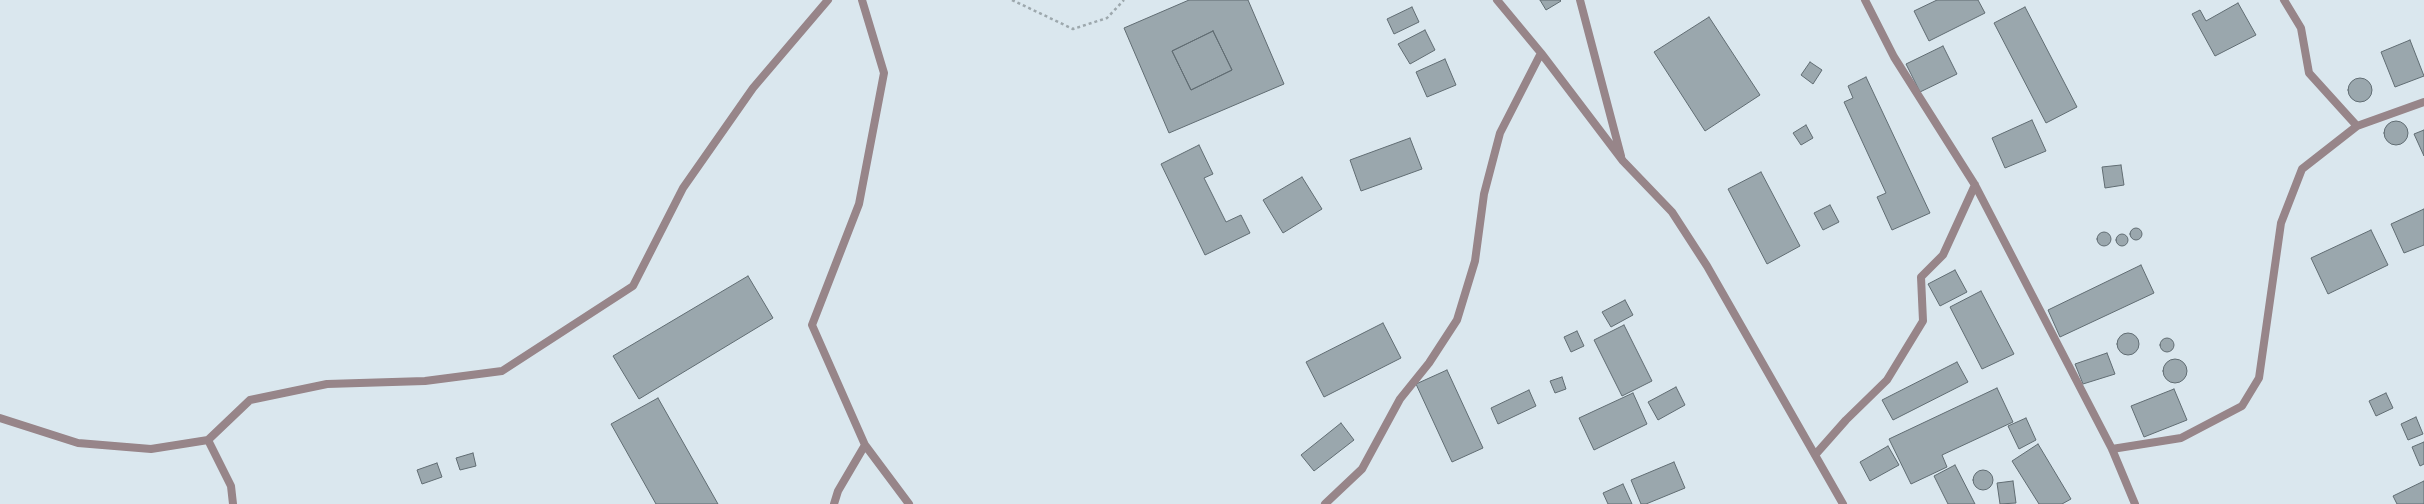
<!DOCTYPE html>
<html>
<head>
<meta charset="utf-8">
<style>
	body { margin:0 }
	canvas { display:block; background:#dae7ee }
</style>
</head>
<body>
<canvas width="2424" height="504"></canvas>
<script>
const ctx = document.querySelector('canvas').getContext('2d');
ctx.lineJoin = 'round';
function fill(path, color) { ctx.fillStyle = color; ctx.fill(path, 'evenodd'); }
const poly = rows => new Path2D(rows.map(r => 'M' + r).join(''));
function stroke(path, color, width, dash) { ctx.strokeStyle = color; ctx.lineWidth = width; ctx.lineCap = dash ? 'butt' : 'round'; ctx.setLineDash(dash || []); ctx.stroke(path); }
const building = poly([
	[1189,0,1248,0,1284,84,1169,133,1124,28,1189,0],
	[1213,31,1232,70,1191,90,1172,51,1213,31],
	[1540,0,1560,0,1561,1,1546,10,1540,0],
	[1937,0,1978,0,1985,13,1929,41,1914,11,1937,0],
	[2238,3,2256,35,2215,56,2192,14,2200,10,2206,21,2238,3],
	[1412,7,1419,22,1394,34,1387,19,1412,7],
	[2025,7,2077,107,2046,123,1994,23,2025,7],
	[1709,17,1760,95,1705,131,1654,52,1709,17],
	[1425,30,1435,50,1410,64,1398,44,1425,30],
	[1213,31,1232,70,1191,90,1172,51,1213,31],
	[2410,40,2424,76,2395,87,2381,52,2410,40],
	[1943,46,1957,74,1920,92,1906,64,1943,46],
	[1445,59,1456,85,1427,97,1416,72,1445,59],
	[1810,62,1822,70,1813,84,1801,75,1810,62],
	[1866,77,1930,213,1892,230,1877,197,1886,193,1844,102,1853,98,1848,86,1866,77],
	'2348 90a12 12 0 1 1 24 0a12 12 0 1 1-24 0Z',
	[2032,120,2046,151,2005,168,1992,138,2032,120],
	'2384 133a12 12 0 1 1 24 0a12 12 0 1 1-24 0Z',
	[1806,125,1813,138,1801,145,1793,133,1806,125],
	[2424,130,2424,156,2414,134,2424,130],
	[1410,138,1422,169,1361,191,1350,160,1410,138],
	[1199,145,1213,174,1204,178,1226,222,1241,215,1250,233,1205,255,1161,164,1199,145],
	[2121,165,2124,185,2105,188,2102,167,2121,165],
	[1761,172,1800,246,1767,264,1728,189,1761,172],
	[1302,177,1322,209,1283,233,1263,200,1302,177],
	[1830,205,1839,222,1823,230,1814,213,1830,205],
	[2424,209,2424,245,2404,253,2391,224,2424,209],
	'2130 234a6 6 0 1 1 12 0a6 6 0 1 1-12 0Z',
	[2371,230,2388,265,2328,294,2311,258,2371,230],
	'2097 239a7 7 0 1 1 14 0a7 7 0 1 1-14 0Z',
	'2116 240a6 6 0 1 1 12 0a6 6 0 1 1-12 0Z',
	[2141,265,2154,293,2060,337,2048,310,2141,265],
	[1955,270,1967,292,1940,306,1928,284,1955,270],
	[748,276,773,318,639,399,613,356,748,276],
	[1981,291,2014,354,1982,369,1950,307,1981,291],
	[1625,300,1633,315,1611,327,1602,312,1625,300],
	[1383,323,1401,358,1324,397,1306,362,1383,323],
	[1624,325,1652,381,1622,396,1594,340,1624,325],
	[1577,331,1584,346,1571,352,1564,337,1577,331],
	'2117 344a11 11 0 1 1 22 0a11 11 0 1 1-22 0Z',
	'2160 345a7 7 0 1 1 14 0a7 7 0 1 1-14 0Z',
	[2107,353,2115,374,2083,384,2075,364,2107,353],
	'2163 371a12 12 0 1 1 24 0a12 12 0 1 1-24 0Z',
	[1957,362,1968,382,1893,420,1882,400,1957,362],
	[1447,370,1483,448,1452,462,1416,384,1447,370],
	[1562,377,1566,389,1555,393,1550,381,1562,377],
	[1676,387,1685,405,1658,420,1648,402,1676,387],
	[1997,388,2013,422,1942,455,1947,467,1911,484,1889,439,1997,388],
	[2174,389,2187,420,2144,437,2131,406,2174,389],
	[1529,390,1536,406,1498,424,1491,408,1529,390],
	[1633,393,1647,424,1594,450,1579,418,1633,393],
	[2386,393,2393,408,2376,416,2369,401,2386,393],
	[658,398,718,504,656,504,611,424,658,398],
	[2416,417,2423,434,2408,440,2401,424,2416,417],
	[2026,418,2036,440,2019,449,2008,426,2026,418],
	[1341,423,1354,440,1314,471,1301,455,1341,423],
	[2424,442,2424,464,2420,466,2412,447,2424,442],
	[2038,444,2071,499,2062,504,2039,504,2012,461,2038,444],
	[1888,446,1899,465,1870,481,1860,462,1888,446],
	[473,453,476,466,460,470,456,458,473,453],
	[1674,462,1685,488,1646,504,1641,504,1631,480,1674,462],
	[437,463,442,477,422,484,417,470,437,463],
	[1955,465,1975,504,1948,504,1934,476,1955,465],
	'1973 480a10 10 0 1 1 20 0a10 10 0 1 1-20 0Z',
	[2013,481,2016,503,2000,504,1997,483,2013,481],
	[2424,481,2424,504,2397,504,2393,496,2424,481],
	[1623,484,1632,504,1608,504,1603,493,1623,484]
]);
fill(building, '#9aa7ad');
stroke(building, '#616d73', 1);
stroke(poly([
	[1012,0,1073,29,1107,18,1124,0]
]), '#9da8ad', 2.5, [3, 3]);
stroke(poly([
	[862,0,884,73,859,204,812,325,865,445,909,504],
	[1497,0,1541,53,1623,161,1672,212,1707,266,1843,504],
	[1580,0,1621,156],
	[1865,0,1894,57,1975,185,2112,449,2135,504],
	[2284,0,2301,28,2309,73,2357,126],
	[0,418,78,443,151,449,208,440,250,400,327,384,425,381,502,371,633,286,683,188,753,88,828,0],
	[208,440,231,486,233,504],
	[2112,449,2181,438,2242,406,2259,378,2281,223,2302,169,2357,126,2424,102],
	[1815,455,1846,420,1887,380,1923,321,1921,277,1943,255,1975,185],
	[834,504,838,491,865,445],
	[1325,504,1362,469,1400,399,1429,363,1457,320,1475,261,1484,194,1500,133,1541,53]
]), '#978589', 8);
</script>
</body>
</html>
